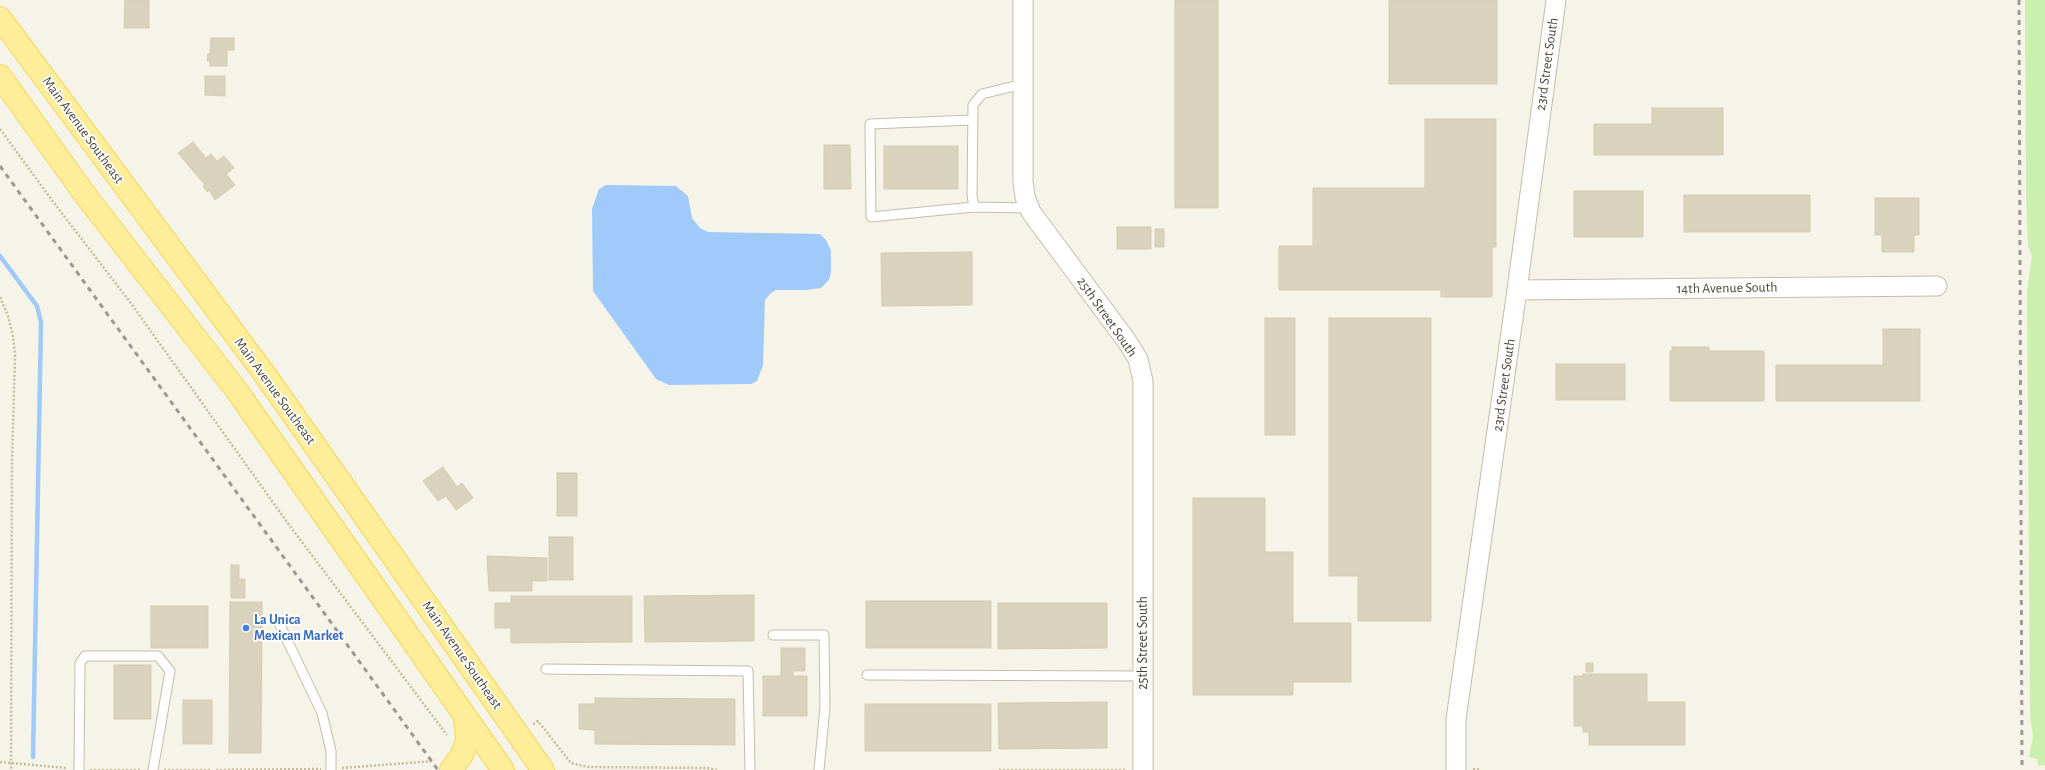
<!DOCTYPE html>
<html>
<head>
<meta charset="utf-8">
<style>
	body { margin:0 }
	canvas { display:block; background:#f6f4e9 }
</style>
</head>
<body>
<canvas width="2045" height="770"></canvas>
<script>
const ctx = document.querySelector('canvas').getContext('2d');
ctx.lineJoin = 'round';
function fill(path, color) { ctx.fillStyle = color; ctx.fill(path, 'evenodd'); }
const poly = rows => new Path2D(rows.map(r => 'M' + r).join(''));
function stroke(path, color, width, dash) { ctx.strokeStyle = color; ctx.lineWidth = width; ctx.lineCap = dash ? 'butt' : 'round'; ctx.setLineDash(dash || []); ctx.stroke(path); }
function write(font, color, halo, rows, align = 'center') {
  ctx.font = font + ' "Alegreya Sans",sans-serif'; ctx.lineWidth = 3.5; ctx.setLineDash([]); ctx.textBaseline = 'middle'; ctx.strokeStyle = halo; ctx.fillStyle = color; for (const [text, x, y, turn = 0] of rows) {
    ctx.save(); ctx.translate(x, y); ctx.rotate((+turn || 0) * Math.PI / 180); ctx.textAlign = isNaN(turn) ? turn : align; if (halo) ctx.strokeText(text, 0, 0); ctx.fillText(text, 0, 0); ctx.restore();
  }
}
fill(poly([
	[2025,0,2045,0,2045,765,2038,766,2037,759,2029,757,2033,736,2030,716,2027,292,2032,256,2028,246,2026,195]
]), '#caefae');
fill(poly([
	[606,185,676,186,688,196,692,218,700,228,708,232,820,234,826,240,831,251,831,272,829,280,821,288,806,290,776,290,771,293,765,300,763,365,757,381,751,384,669,385,656,379,593,291,592,209,599,189]
]), '#9fcaf9');
stroke(poly([
	[0,256,37,306,41,322,33,757]
]), '#9fcaf9', 4.5);
const building = poly([
	[125,0,149,0,149,28,124,28,125,0],
	[1175,0,1218,0,1218,208,1175,208,1175,0],
	[1389,0,1497,0,1497,84,1389,84,1389,0],
	[211,38,234,38,234,50,227,50,227,66,210,66,210,61,207,61,208,54,210,54,211,38],
	[205,76,225,76,225,96,205,95,205,76],
	[1652,108,1723,108,1723,155,1594,155,1594,124,1652,124,1652,108],
	[1425,119,1496,119,1496,247,1492,247,1492,297,1441,297,1441,290,1279,290,1279,246,1313,246,1313,188,1425,188,1425,119],
	[193,142,206,158,211,154,217,161,224,156,234,168,226,174,235,185,215,200,209,190,207,192,203,186,205,185,178,153,193,142],
	[824,145,850,145,851,189,824,189,824,145],
	[884,146,958,146,958,189,884,189,884,146],
	[1574,191,1643,191,1643,237,1574,237,1574,191],
	[1684,195,1810,195,1810,232,1684,232,1684,195],
	[1875,198,1919,198,1919,235,1914,235,1914,252,1882,252,1882,235,1875,235,1875,198],
	[1117,227,1151,227,1151,249,1117,249,1117,227],
	[1155,229,1164,229,1164,247,1155,247,1155,229],
	[972,252,972,305,882,306,881,253,972,252],
	[1265,318,1295,318,1295,435,1265,435,1265,318],
	[1329,318,1431,318,1431,621,1358,621,1358,576,1329,576,1329,318],
	[1883,329,1920,329,1920,401,1776,401,1776,365,1883,365,1883,329],
	[1672,347,1709,347,1709,351,1764,351,1764,401,1670,401,1670,351,1672,351,1672,347],
	[1556,364,1625,364,1625,400,1556,400,1556,364],
	[443,467,457,487,462,483,473,498,456,510,446,496,438,501,423,481,443,467],
	[557,473,577,473,577,516,557,516,557,473],
	[1193,498,1265,498,1265,552,1293,552,1293,623,1351,623,1351,682,1293,682,1293,695,1193,695,1193,498],
	[549,537,573,537,573,580,549,580,549,537],
	[487,556,547,558,547,581,532,581,532,591,489,591,487,556],
	[231,565,239,565,239,579,245,579,245,598,231,598,231,565],
	[754,595,754,641,645,642,644,596,754,595],
	[511,596,632,596,632,642,511,643,511,628,495,628,495,603,511,603,511,596],
	[866,601,991,601,991,648,866,648,866,601],
	[230,602,262,602,261,753,229,753,230,602],
	[998,603,1107,603,1107,648,998,649,998,603],
	[151,606,208,606,208,648,151,648,151,606],
	[781,648,805,648,805,671,793,671,793,676,807,676,807,716,763,716,763,676,781,676,781,648],
	[1586,663,1593,663,1593,672,1586,672,1586,663],
	[114,665,151,665,151,719,114,719,114,665],
	[1583,674,1647,674,1647,702,1685,702,1685,745,1589,745,1589,732,1583,732,1583,726,1574,726,1574,676,1583,676,1583,674],
	[595,698,735,699,735,745,595,744,595,730,579,729,579,704,595,704,595,698],
	[183,700,212,700,212,744,183,744,183,700],
	[1107,702,1107,748,999,749,998,703,1107,702],
	[865,704,991,704,991,751,865,751,865,704]
]);
fill(building, '#d9d2bd');
stroke(building, '#d5cbaf', 1);
const lane = poly([
	[1023,84,982,94,973,105,972,195,974,207,1029,208],
	[973,120,870,124,871,217,974,207],
	[279,623,322,713,331,751,331,770],
	[773,635,824,635,825,707,819,770],
	[546,669,748,671,750,770],
	[867,675,1143,676],
	[79,770,80,663,85,656,158,656,170,671,153,770]
]);
const street = poly([
	[1023,0,1023,181,1025,197,1031,212,1126,340,1138,359,1143,381,1143,770],
	[1517,290,1937,286],
	[1456,770,1456,719,1517,290,1556,0]
]);
const primary = poly([
	[0,18,266,376,543,770],
	[0,76,86,196,237,391,503,770],
	[451,770,462,755,467,740,465,717]
]);
stroke(lane, '#c3bdaa', 11);
stroke(street, '#c3bdaa', 21);
stroke(primary, '#f2d75c', 24);
stroke(poly([
	[0,129,54,203,130,302,287,522,447,735],
	[0,297,8,316,13,336,15,356,12,461,11,770],
	[533,724,538,721,571,763,588,767,707,768,717,770],
	[0,762,67,768],
	[342,768,434,761],
	[1473,769,1480,770],
	[90,770,141,770],
	[164,770,210,770],
	[216,770,321,769],
	[999,770,1127,770]
]), '#c7bc9a', 2.5, [2, 2]);
stroke(lane, '#fff', 9);
stroke(street, '#fff', 19);
stroke(primary, '#fe9', 22);
stroke(poly([
	[2019,0,2022,770],
	[0,166,438,770]
]), '#999', 3, [5, 5]);
for (const [x, y, r, color] of [
	[246,628,4,"#3f7fe0"]
]) { const dot = new Path2D(); dot.arc(x, y, r, 0, 2 * Math.PI); ctx.fillStyle = color; ctx.fill(dot); stroke(dot, '#fff', 1.5); }
write('14px', '#4b4536', '#fff', [
	["23rd Street South",1547,64,-82],
	["Main Avenue Southeast",83,130,54],
	["14th Avenue South",1727,288,-1],
	["25th Street South",1107,317,55],
	["23rd Street South",1504,385,-82],
	["Main Avenue Southeast",275,391,54],
	["25th Street South",1143,643,-90],
	["Main Avenue Southeast",462,655,55]
]);
write('bold 14px', '#366cbe', '#fff', [
	["La Unica",254,620],
	["Mexican Market",254,636]
], 'left');
</script>
</body>
</html>
